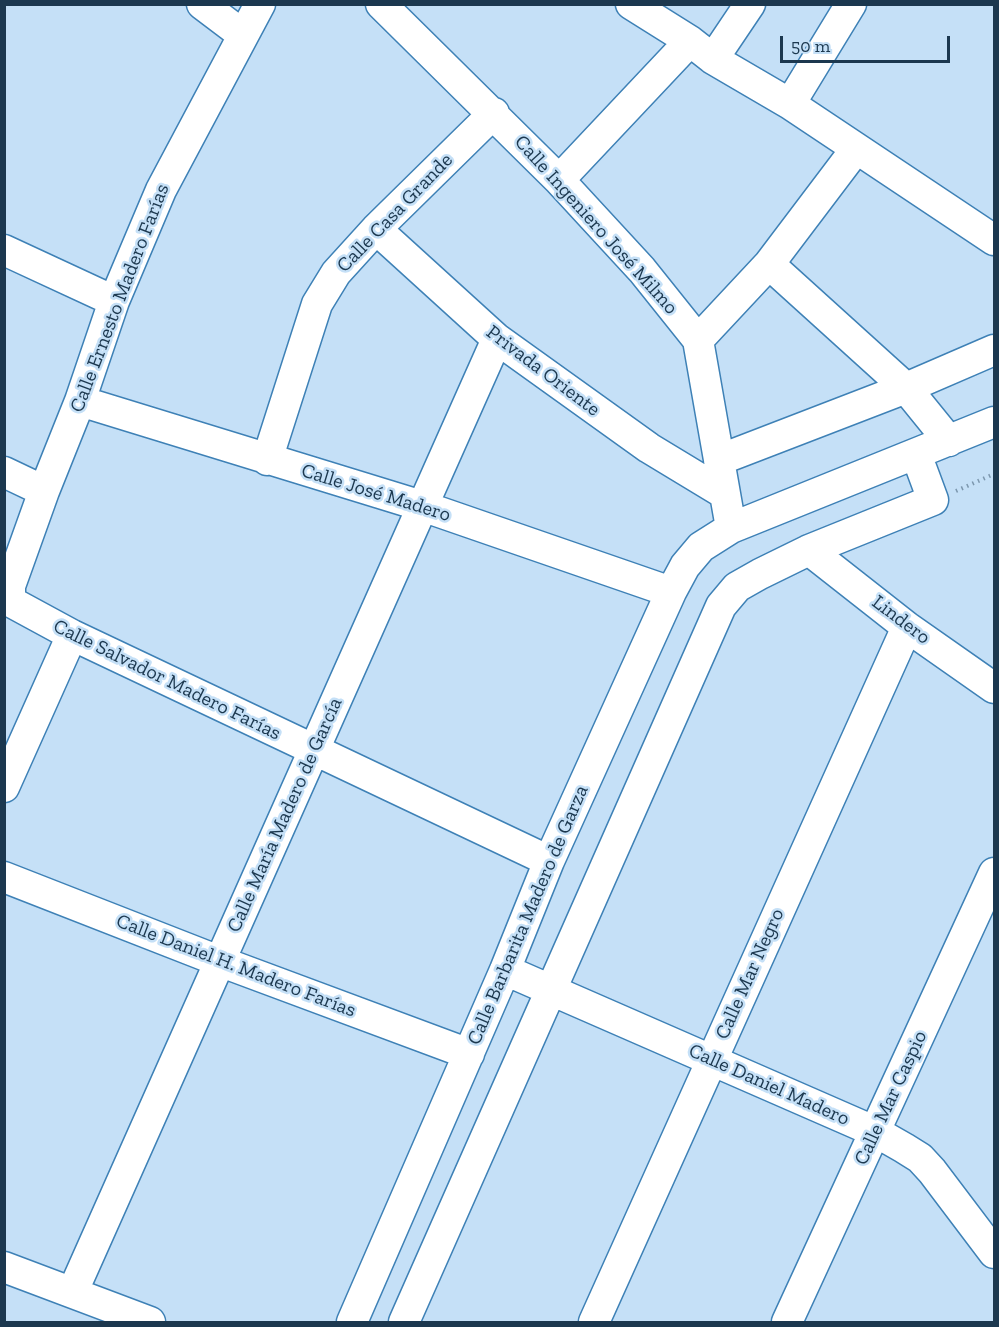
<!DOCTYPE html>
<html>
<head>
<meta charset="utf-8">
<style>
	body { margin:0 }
	#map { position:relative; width:999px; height:1327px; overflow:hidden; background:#c5e0f7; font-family:"Zilla Slab",serif }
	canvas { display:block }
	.frame { position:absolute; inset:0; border:6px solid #1c384f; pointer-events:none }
	.scale { position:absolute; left:780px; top:36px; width:170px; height:27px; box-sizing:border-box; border:3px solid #1c384f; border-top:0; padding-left:8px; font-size:18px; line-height:21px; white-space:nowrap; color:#1c384f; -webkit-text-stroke:4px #c5e0f7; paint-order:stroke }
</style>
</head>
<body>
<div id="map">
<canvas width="999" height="1327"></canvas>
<div class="frame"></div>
<div class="scale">50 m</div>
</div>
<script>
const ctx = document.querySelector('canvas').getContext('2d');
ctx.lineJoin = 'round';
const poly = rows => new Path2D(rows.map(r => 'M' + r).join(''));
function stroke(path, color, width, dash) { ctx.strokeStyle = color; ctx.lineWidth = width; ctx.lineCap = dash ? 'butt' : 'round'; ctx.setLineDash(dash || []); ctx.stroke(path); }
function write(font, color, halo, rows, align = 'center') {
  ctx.font = font + ' "Zilla Slab",serif'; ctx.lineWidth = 5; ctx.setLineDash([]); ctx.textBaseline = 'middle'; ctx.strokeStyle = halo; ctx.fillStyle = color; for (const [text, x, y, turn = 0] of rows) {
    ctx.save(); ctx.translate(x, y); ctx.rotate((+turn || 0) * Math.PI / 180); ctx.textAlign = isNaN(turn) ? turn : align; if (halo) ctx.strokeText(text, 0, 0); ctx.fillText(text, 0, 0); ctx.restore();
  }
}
const minor = poly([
	[202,4,243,35],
	[260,4,161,190,114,301,80,401,44,491,10,586,10,596,13,603,72,635,549,861],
	[381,4,559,180,642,270,698,340,731,528],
	[631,4,690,41,713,59,790,104,994,240],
	[713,59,750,4],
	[790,104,851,4],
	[559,180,690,41],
	[376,229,497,339,649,448,725,494],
	[4,250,114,301],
	[769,264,906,388,949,441],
	[698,340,769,264,856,149],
	[80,401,422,506,671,592],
	[267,460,317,304,336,273,376,229,494,113],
	[719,460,906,388,994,350],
	[4,472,44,491],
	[809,550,907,627,994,688],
	[4,787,72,635],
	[4,877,219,961,469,1054],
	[505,970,876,1132,904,1148,920,1158,932,1171,994,1253],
	[4,1267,150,1322],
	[73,1291,497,339],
	[352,1322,505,970,549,861,671,592,685,566,701,547,731,528,994,422],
	[404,1322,721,606,737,587,760,574,809,550,933,500,916,454],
	[594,1322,907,627],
	[787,1322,994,873]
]);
stroke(minor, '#3e81b6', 33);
stroke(poly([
	[956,491,994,474]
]), '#7c97ae', 4, [1.5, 4.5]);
stroke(minor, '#fff', 30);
write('20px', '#1c384f', '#c5e0f7', [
	["Calle Casa Grande",395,213,-46],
	["Calle Ingeniero José Milmo",596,225,48],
	["Calle Ernesto Madero Farías",120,298,-69],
	["Privada Oriente",543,371,37],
	["Calle José Madero",376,493,17],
	["Lindero",901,620,37],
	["Calle Salvador Madero Farías",167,680,26],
	["Calle María Madero de García",285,815,-66],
	["Calle Barbarita Madero de Garza",528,915,-67],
	["Calle Daniel H. Madero Farías",236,966,21],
	["Calle Mar Negro",750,974,-66],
	["Calle Daniel Madero",769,1085,24],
	["Calle Mar Caspio",891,1098,-65]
]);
</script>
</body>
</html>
